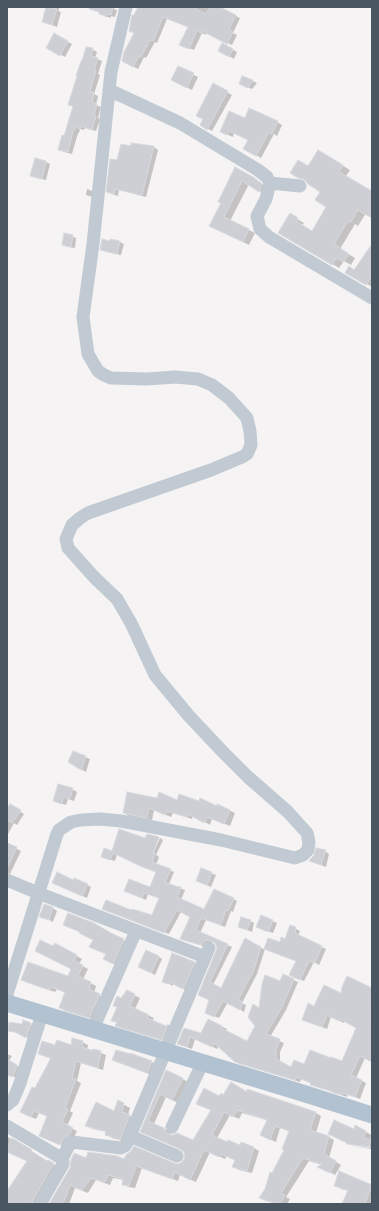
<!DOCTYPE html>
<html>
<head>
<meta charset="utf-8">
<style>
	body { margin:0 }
	#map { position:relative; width:379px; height:1211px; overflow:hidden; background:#f5f3f3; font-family:Poppins,sans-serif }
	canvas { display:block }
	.frame { position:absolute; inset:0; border:8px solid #4a5661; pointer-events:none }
</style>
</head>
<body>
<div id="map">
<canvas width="379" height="1211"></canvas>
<div class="frame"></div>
</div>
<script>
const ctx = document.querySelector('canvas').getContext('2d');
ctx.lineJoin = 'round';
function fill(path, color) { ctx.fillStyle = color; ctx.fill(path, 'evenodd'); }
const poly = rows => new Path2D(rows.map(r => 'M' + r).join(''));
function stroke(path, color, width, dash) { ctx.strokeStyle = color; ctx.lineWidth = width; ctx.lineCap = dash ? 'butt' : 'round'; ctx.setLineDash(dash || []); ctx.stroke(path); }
fill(poly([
	[47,7,60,7,58,11,61,12,57,27,43,21],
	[98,7,114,7,114,9,117,10,115,17,111,16,111,18,104,16,100,14],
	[139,7,217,7,240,18,233,33,237,35,232,45,207,33,206,35,202,33,194,50,185,47,189,27,167,19,157,43,155,42,146,58,144,57,138,69,123,61,135,33,134,17],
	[55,35,72,44,65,57,48,48],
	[223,44,237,52,234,59,219,50],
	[92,49,97,52,95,58,102,61,98,74,100,75,94,94,98,96,96,105,101,107,98,118,100,119,96,131,85,128,84,130,80,129,79,133,78,133,72,154,64,152,60,149,65,137,74,107,69,104],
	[178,67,198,77,192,90,176,82],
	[243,77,257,83,252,89,244,86],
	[214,85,232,95,212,131,201,125,204,119],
	[245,119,277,122,282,125,277,136,274,134,261,158,245,149,249,140,234,133,233,137,221,132],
	[144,145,154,147,158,150,146,197,119,190,118,196,112,194,108,192,118,162,131,148],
	[318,151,350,170,346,176,372,192,372,217,366,213,358,226,355,224,340,249,355,258,351,265,344,261,339,268,279,232,290,215,304,223,302,225,313,232,327,207,321,192,307,182,291,172,309,167],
	[46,162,50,164,46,180,36,178,31,175],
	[236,168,260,182,267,188,266,195,249,184,230,221,255,233,249,245,217,229,222,203],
	[87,189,92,191,92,197,86,195],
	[72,236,76,238,75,248,68,247,63,245],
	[111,240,120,242,124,244,121,255,106,252,101,249,110,242],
	[372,245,372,287,346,272,355,271],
	[85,757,90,759,86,772,69,762],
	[72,789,77,792,74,801,68,799,66,805,54,801],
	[158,799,199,802,217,807,218,805,235,813,230,826,212,819,210,825,193,815,192,819,173,813,171,817,154,810,152,820,129,816,124,813],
	[10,805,24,814,17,825,14,823,7,836,7,810],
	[160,838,163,840,156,855,159,857,156,865,174,872,169,884,185,890,181,900,205,910,233,899,237,901,233,912,231,911,225,927,206,920,200,933,232,947,213,985,221,989,246,940,265,950,268,939,281,943,286,940,290,926,300,931,298,936,326,949,319,965,314,962,304,981,295,977,297,961,265,949,257,974,242,1003,246,1005,244,1012,228,1002,219,1018,211,1015,210,1000,199,994,218,946,216,942,212,942,209,943,206,947,186,941,182,939,191,916,181,912,169,934,107,911,132,911,152,916,160,898,148,894,146,900,130,893,150,888,157,872,145,868,117,854,115,861,107,859,112,852,151,858],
	[7,844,21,851,10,874,7,873],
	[325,851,329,854,326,867,310,861],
	[211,873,216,875,211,887,201,883],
	[58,885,87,885,91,887,87,898],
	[53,908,57,911,53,922,41,916],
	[262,916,277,923,273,933,262,929],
	[250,921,254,923,252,932,239,927],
	[123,940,128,943,118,966,110,962,107,954,96,949],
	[55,944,82,959,79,964,88,969,83,979,96,986,94,993,104,998,95,1020,65,1011,60,1008,66,993,57,989,55,992,28,983,22,979,69,977,73,969,54,948],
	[158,956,162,959,155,975,144,969],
	[194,962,198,965,188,991,173,984,173,986,163,981],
	[293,980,298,982,286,1010,270,1037,284,1043,280,1052,280,1063,291,1068,305,1066,343,1062,358,1028,345,1021,344,1023,331,1017,327,1029,303,1020,315,1007,341,995,372,989,372,1061,365,1058,356,1078,366,1083,360,1099,348,1094,347,1097,333,1092,316,1087,311,1084,312,1083,301,1079,300,1082,240,1064,235,1061,219,1046,217,1049,195,1039,192,1049,178,1044,185,1029,202,1034,208,1020,227,1029,226,1032,247,1042,256,1026,260,1009,281,983],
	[127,992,140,998,135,1009,154,1018,152,1021,167,1027,168,1025,173,1028,167,1042,121,1028,118,1024,112,1020,118,1008,114,1005,121,999],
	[30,1024,34,1026,30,1039,20,1033,13,1032,9,1030],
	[82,1042,88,1045,87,1050,92,1051,94,1050,106,1055,103,1070,81,1063,77,1081,81,1083,70,1111,73,1113,67,1126,77,1131,74,1137,66,1147,49,1140,41,1135,48,1116,39,1113,36,1119,26,1115,35,1089,51,1059,39,1054,55,1046,72,1046],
	[7,1054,12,1056,9,1061,21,1068,18,1078,7,1074],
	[114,1060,152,1062,158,1066,154,1076,120,1063],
	[167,1071,188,1082,178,1103,166,1097,154,1124,170,1132,171,1135,194,1142,219,1097,247,1093,248,1091,316,1113,321,1116,316,1133,329,1137,334,1140,329,1158,341,1165,335,1175,324,1169,322,1165,309,1161,286,1197,290,1199,287,1204,277,1204,266,1201,261,1198,285,1150,290,1131,280,1128,276,1142,266,1138,267,1120,242,1113,239,1119,230,1115,217,1138,240,1147,254,1148,259,1151,252,1173,239,1170,233,1167,236,1160,227,1156,225,1159,210,1152,196,1182,180,1175,178,1181,142,1168,135,1188,129,1187,123,1184,124,1180,113,1178,110,1185,96,1180,88,1193,75,1188,69,1204,50,1204,86,1159,125,1161,178,1165,185,1160,186,1155,184,1151,142,1131],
	[119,1102,130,1108,128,1115,136,1119,127,1142,112,1138,106,1134,107,1132,93,1129,87,1126,115,1112],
	[356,1127,372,1135,372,1149,351,1146,370,1148,370,1146,348,1143,350,1145,348,1144],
	[7,1135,8,1137,36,1154,35,1155,59,1167,38,1204,7,1204,7,1194,37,1167,7,1146],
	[340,1173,372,1187,372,1204,343,1204,349,1191,341,1189,335,1185]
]), '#0003');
const building = poly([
	[46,7,57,9,52,25,42,22,46,7],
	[90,7,113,7,111,15,107,14,106,16,99,14,99,12,89,9,90,7],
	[138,7,192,7,206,14,210,7,220,7,236,15,229,29,233,32,227,44,202,31,201,33,197,31,189,49,179,45,188,27,163,17,153,41,150,40,141,57,139,56,133,67,122,61,124,52,134,33,129,31,132,15,134,15,138,7],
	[54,33,68,41,60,56,46,48,54,33],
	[222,43,233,49,229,57,218,51,222,43],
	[86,47,93,48,91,56,98,58,94,71,96,71,90,91,94,93,92,102,97,104,94,115,96,116,92,130,81,126,80,129,76,127,74,131,73,131,68,152,58,150,62,135,64,136,73,106,68,105,77,76,76,76,81,61,82,61,86,47],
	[178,66,194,73,187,88,171,80,178,66],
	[242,76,253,80,248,88,239,84,242,76],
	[213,83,228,91,207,130,200,125,203,119,196,116,213,83],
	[249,108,278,121,272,134,269,132,256,156,243,149,248,140,229,131,227,135,220,132,229,111,245,118,249,108],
	[131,143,154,146,142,195,115,189,114,194,106,192,110,159,117,160,121,144,131,146,131,143],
	[318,150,343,165,339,172,372,191,372,218,358,210,351,222,348,221,334,244,349,254,343,262,336,258,332,265,278,233,290,213,298,218,296,221,312,231,326,207,315,200,320,192,308,184,304,179,298,178,290,173,298,160,308,166,318,150],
	[35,158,46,161,42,179,30,176,35,158],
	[235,167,253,177,262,184,259,192,242,181,224,217,249,229,243,242,209,226,221,203,218,202,235,167],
	[64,233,73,235,71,247,62,245,64,233],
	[102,239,110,241,110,239,120,241,117,254,100,250,102,239],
	[372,244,372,276,366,285,345,273,349,266,354,270,372,244],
	[73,751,86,756,81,770,68,762,73,751],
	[58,784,73,788,70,799,63,797,62,804,53,801,58,784],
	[127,792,157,798,159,792,177,800,179,794,199,801,200,798,217,806,217,804,230,810,224,824,207,817,204,823,188,814,187,817,167,811,165,815,149,808,147,818,123,813,127,792],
	[10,804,21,810,12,823,7,820,7,808,10,804],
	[119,829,145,838,147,834,159,837,153,853,155,853,152,862,171,869,165,882,175,886,181,887,177,897,204,909,214,889,234,898,228,911,226,910,221,925,201,918,196,930,228,944,210,982,221,988,245,938,261,947,253,972,238,1000,243,1002,240,1010,223,1001,214,1017,205,1013,209,1000,198,995,216,951,217,947,215,943,212,941,208,940,204,941,201,945,180,939,190,917,177,910,164,933,102,909,106,900,131,910,132,909,152,915,159,898,144,893,142,898,124,891,129,879,150,887,156,872,140,866,113,853,110,860,101,857,104,848,112,851,119,829],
	[7,843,17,847,7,868,7,843],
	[316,848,326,850,321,865,309,861,314,855,316,848],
	[201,868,212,872,207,885,196,881,201,868],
	[57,872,73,880,74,878,88,884,82,896,52,883,57,872],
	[44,904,53,907,49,920,39,917,44,904],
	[68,913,94,923,111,933,124,939,113,964,103,959,106,954,89,947,93,940,79,933,80,932,63,925,68,913],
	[261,915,273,920,268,932,256,927,261,915],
	[241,917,251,920,247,930,238,927,241,917],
	[290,925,296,927,295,933,322,946,315,963,309,961,300,980,289,975,296,961,264,949,268,938,280,942,281,937,285,939,290,925],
	[40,940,53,946,55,943,77,955,74,961,83,965,78,976,91,982,89,989,100,994,89,1018,59,1008,65,992,51,987,49,990,21,980,28,962,68,976,71,969,35,951,40,940],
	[146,950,159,956,151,973,138,967,146,950],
	[172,953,195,962,183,989,169,982,168,984,162,982,172,953],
	[283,974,294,979,282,1007,266,1034,280,1039,276,1050,276,1059,291,1067,294,1060,304,1064,310,1050,331,1058,331,1057,342,1061,356,1028,340,1019,339,1021,327,1015,322,1027,302,1020,308,1003,314,1006,324,985,341,993,342,987,347,976,372,988,372,1009,370,1017,372,1018,372,1062,360,1056,351,1075,362,1080,355,1097,343,1093,342,1095,331,1092,332,1091,310,1085,311,1083,296,1077,295,1080,235,1062,214,1043,212,1047,190,1037,187,1047,177,1044,184,1028,201,1033,208,1019,222,1026,221,1028,247,1041,255,1026,248,1017,253,1004,259,1008,262,984,265,975,280,981,283,974],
	[127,990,135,994,130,1006,149,1015,147,1018,166,1026,168,1024,162,1040,115,1026,117,1022,111,1021,117,1007,113,1006,117,996,121,998,127,990],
	[23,1020,31,1023,26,1038,15,1032,8,1031,9,1022,22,1024,23,1020],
	[72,1038,83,1041,82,1047,91,1050,94,1049,101,1051,98,1068,76,1061,72,1078,76,1079,65,1108,68,1109,62,1122,73,1128,69,1135,63,1139,60,1145,39,1136,47,1116,34,1111,31,1117,20,1112,32,1087,35,1088,51,1058,38,1054,42,1041,55,1045,57,1040,71,1045,72,1038],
	[116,1050,130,1054,130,1053,152,1061,147,1073,112,1060,116,1050],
	[7,1059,17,1065,13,1077,7,1075,7,1059],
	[166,1070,183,1078,172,1100,160,1094,148,1121,164,1128,165,1131,168,1134,173,1135,177,1133,193,1140,211,1110,196,1104,204,1088,219,1096,221,1093,223,1095,231,1082,247,1092,247,1089,316,1112,310,1130,329,1136,324,1154,336,1161,330,1173,317,1167,322,1164,303,1158,281,1193,285,1195,280,1204,259,1198,265,1189,270,1172,272,1173,284,1150,282,1149,289,1131,275,1126,270,1140,260,1135,267,1120,237,1110,233,1117,224,1112,212,1135,227,1142,228,1140,240,1145,241,1142,254,1147,247,1171,232,1167,235,1160,221,1154,219,1157,204,1150,190,1180,175,1172,172,1179,136,1166,129,1186,122,1185,123,1179,108,1175,105,1182,91,1178,82,1190,70,1185,63,1204,49,1204,70,1168,71,1160,74,1153,86,1158,88,1152,117,1156,124,1159,126,1155,131,1151,134,1146,174,1163,178,1164,182,1162,184,1159,185,1155,184,1152,180,1149,140,1132,166,1070],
	[118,1100,124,1103,122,1112,130,1115,120,1139,105,1135,106,1131,85,1126,96,1102,114,1111,118,1100],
	[334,1120,354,1129,355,1125,366,1131,363,1138,371,1140,369,1147,346,1144,347,1143,328,1134,334,1120],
	[12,1138,32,1150,31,1151,47,1161,48,1160,54,1163,33,1200,32,1204,7,1204,7,1191,27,1161,7,1152,7,1148,12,1138],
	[339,1171,372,1185,365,1204,342,1204,348,1190,334,1186,339,1171]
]);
fill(building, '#cdcfd5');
stroke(building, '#d7d9de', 1);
stroke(poly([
	[109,90,180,123,258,170,267,177,270,183,266,199,257,216,260,229,269,237,372,298],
	[270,183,300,186],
	[7,880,38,893,205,957],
	[7,994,57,834,59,830,71,822,81,820,100,819,121,821,221,840,295,858,303,855,308,850,309,842,307,833,288,812,248,777,222,751,189,716,155,675,131,623,117,599,94,577,68,548,67,543,66,539,72,525,80,518,88,513,211,470,242,457,247,454,251,445,250,431,247,418,229,398,212,385,198,379,175,377,147,379,111,378,104,375,98,371,88,354,83,317,93,244,111,72,126,7],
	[93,1029,136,931],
	[7,1105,13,1100,19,1086,42,1014],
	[7,1126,61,1158,63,1161,63,1164,40,1204],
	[172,1127,203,1062],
	[130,1136,177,1156],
	[62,1159,70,1143,72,1142,121,1148,125,1146,127,1143,209,948]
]), '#c1cad2', 13);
stroke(poly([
	[7,1003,296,1091,372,1115]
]), '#b3c2d1', 17);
</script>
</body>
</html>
